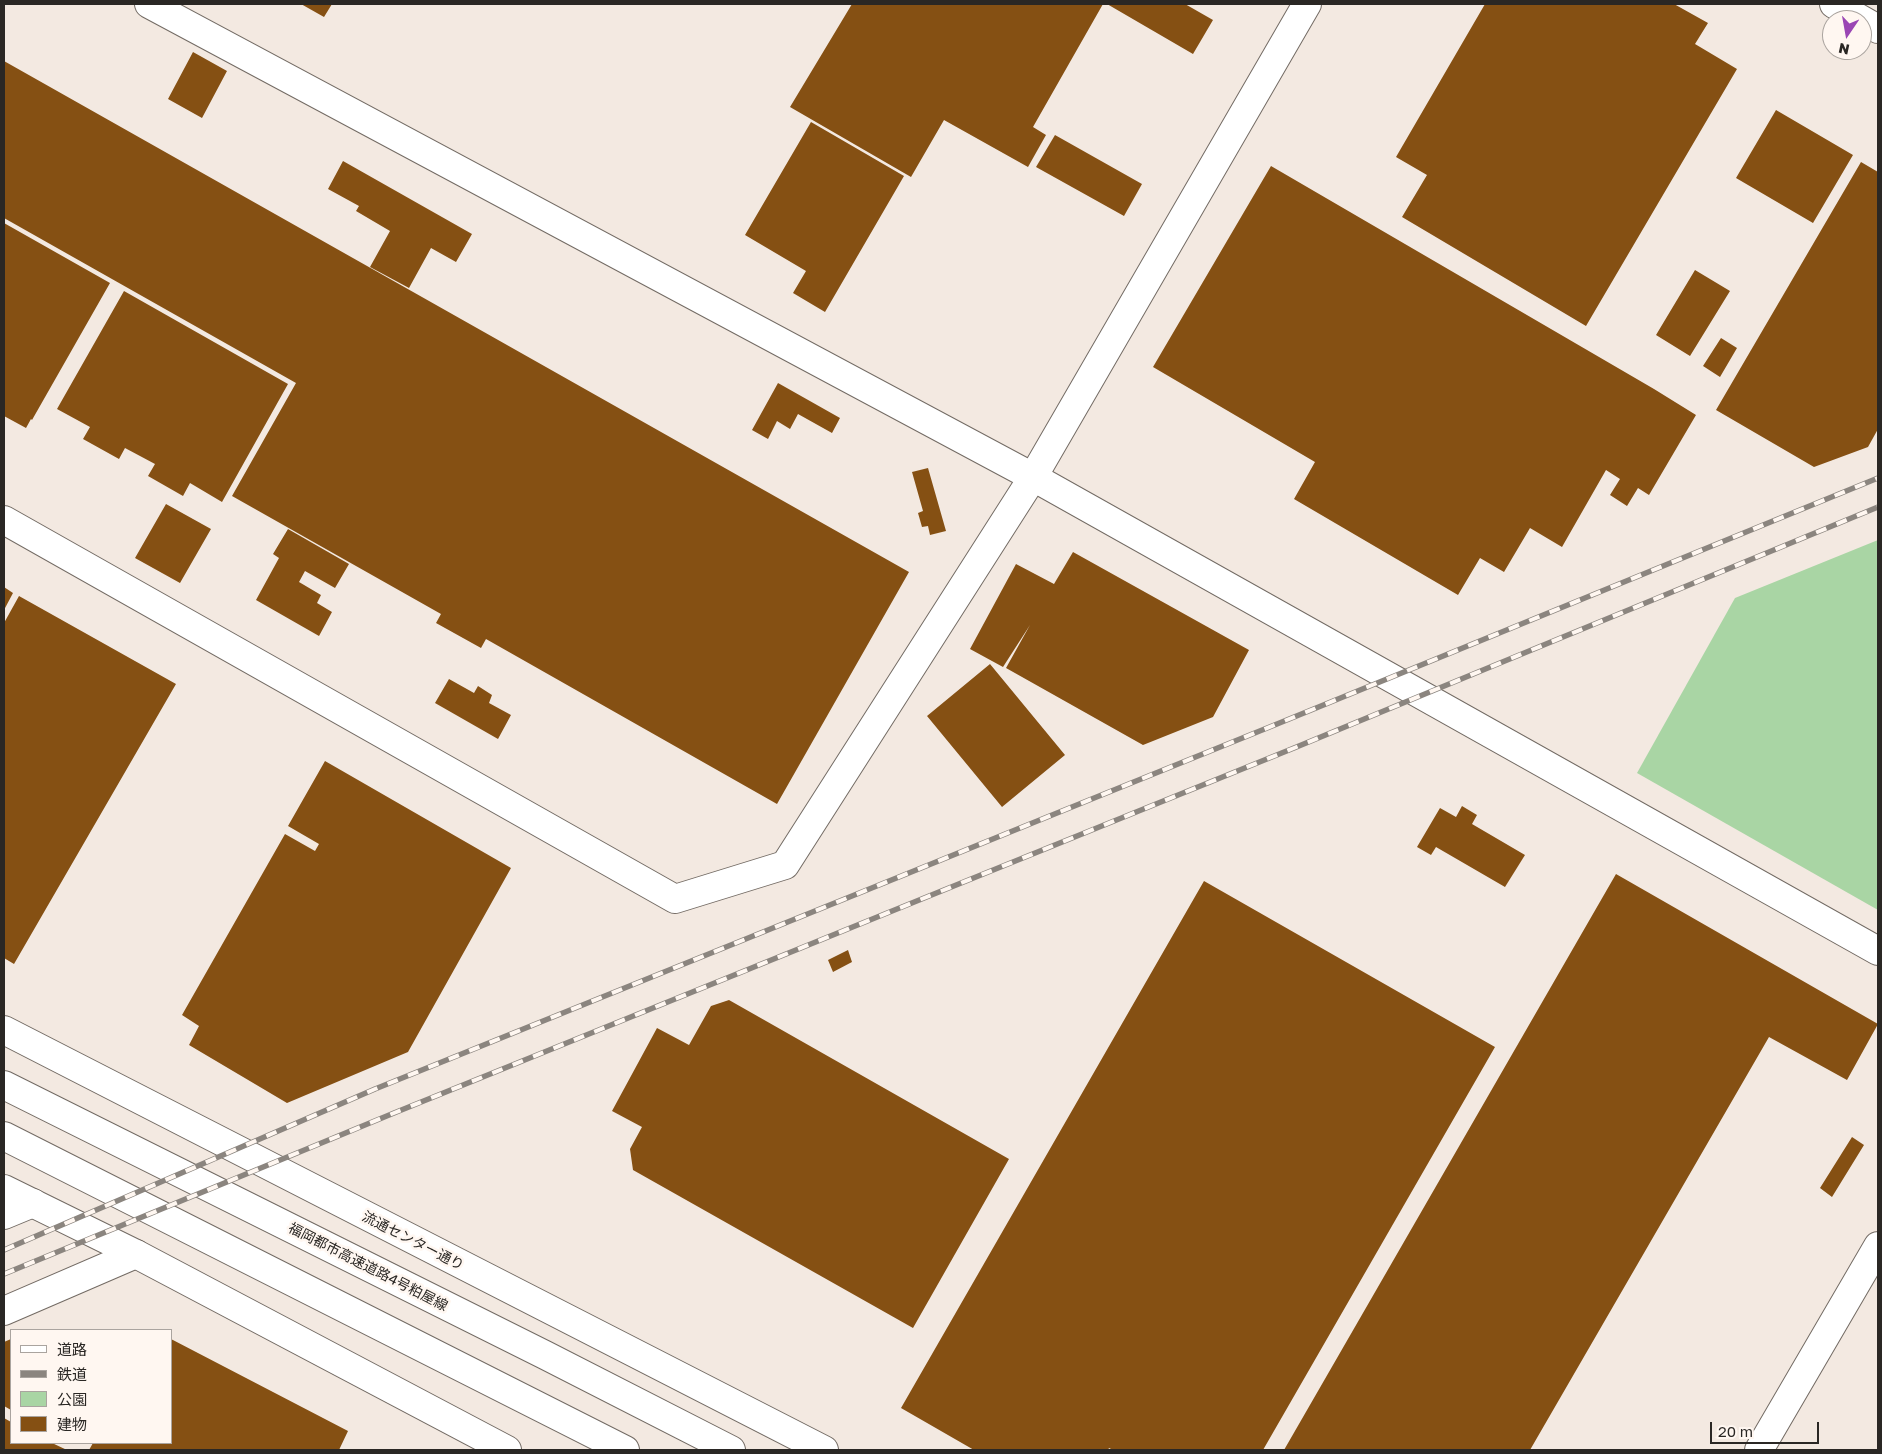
<!DOCTYPE html>
<html>
<head>
<meta charset="utf-8">
<style>
	body { margin:0 }
	#map { position:relative; width:1882px; height:1454px; overflow:hidden; background:#f3e9e1; font-family:"Golos Text","Noto Sans JP",sans-serif }
	canvas { display:block }
	.frame { position:absolute; inset:0; border:5px solid #2a2724; pointer-events:none }
	.legend { position:absolute; left:10px; top:1329px; width:162px; height:115px; box-sizing:border-box; background:#fff7f1; border:1px solid #aaa49f; margin:0; padding:6px 9px; list-style:none; font-size:15px; color:#2a2724 }
	.legend li { display:flex; align-items:center; gap:10px; height:25px }
	.legend b { width:25px; border:1px solid #aaa49f }
	.north { position:absolute; left:1822px; top:10px; width:50px; height:50px; box-sizing:border-box; background:#fff7f1; border:1px solid #aaa49f; border-radius:50%; rotate:192deg; font-size:14px; font-weight:700; line-height:20px; text-align:center; color:#2a2724 }
	.north::after { content:''; display:block; margin:auto; width:18px; height:22px; background:#9a46b4; clip-path:polygon(50% 0,100% 100%,50% 72%,0 100%) }
	.scale { position:absolute; left:1710px; top:1422px; width:109px; height:22px; box-sizing:border-box; border:2px solid #2a2724; border-top:0; padding-left:6px; font-size:15px; line-height:18px; white-space:nowrap; color:#2a2724; -webkit-text-stroke:4px #fff7f1; paint-order:stroke }
</style>
</head>
<body>
<div id="map">
<canvas width="1882" height="1454"></canvas>
<div class="frame"></div>
<ul class="legend">
<li><b style="height:6px;background:#fff"></b>道路</li>
<li><b style="height:6px;background:#8b857f"></b>鉄道</li>
<li><b style="height:14px;background:#a9d5a4"></b>公園</li>
<li><b style="height:14px;background:#855013"></b>建物</li>
</ul>
<div class="north">N</div>
<div class="scale">20 m</div>
</div>
<script>
const ctx = document.querySelector('canvas').getContext('2d');
ctx.lineJoin = 'round';
function fill(path, color) { ctx.fillStyle = color; ctx.fill(path, 'evenodd'); }
const poly = rows => new Path2D(rows.map(r => 'M' + r).join(''));
function stroke(path, color, width, dash) { ctx.strokeStyle = color; ctx.lineWidth = width; ctx.lineCap = dash ? 'butt' : 'round'; ctx.setLineDash(dash || []); ctx.stroke(path); }
function write(font, color, halo, rows, align = 'center') {
  ctx.font = font + ' "Golos Text","Noto Sans JP",sans-serif'; ctx.lineWidth = 5; ctx.setLineDash([]); ctx.textBaseline = 'middle'; ctx.strokeStyle = halo; ctx.fillStyle = color; for (const [text, x, y, turn = 0] of rows) {
    ctx.save(); ctx.translate(x, y); ctx.rotate((+turn || 0) * Math.PI / 180); ctx.textAlign = isNaN(turn) ? turn : align; if (halo) ctx.strokeText(text, 0, 0); ctx.fillText(text, 0, 0); ctx.restore();
  }
}
fill(poly([
	[1878,540,1878,910,1637,773,1735,598]
]), '#a9d5a4');
fill(poly([
	[301,4,332,4,324,17],
	[852,4,1103,4,1033,127,1046,135,1028,167,944,120,911,177,790,107],
	[1107,4,1185,4,1213,20,1193,54],
	[1485,4,1674,4,1708,23,1695,44,1737,69,1586,326,1402,217,1427,175,1396,157],
	[193,52,227,71,202,118,168,99],
	[4,61,909,572,777,804,486,639,481,648,436,623,441,614,232,496,296,383,4,218],
	[1776,110,1853,155,1813,223,1736,178],
	[811,122,904,176,825,312,793,293,806,271,745,235],
	[1055,135,1142,184,1124,216,1036,167],
	[343,161,472,234,456,262,431,248,409,288,370,267,390,231,356,211,359,206,328,189],
	[1861,162,1878,172,1878,429,1868,447,1814,467,1716,410],
	[1271,166,1654,389,1696,415,1649,495,1638,488,1627,506,1610,495,1620,479,1606,470,1562,547,1530,528,1504,572,1480,558,1458,595,1294,499,1315,462,1153,367],
	[4,223,110,283,32,420,31,419,26,428,4,416],
	[1695,270,1730,291,1690,356,1656,335],
	[124,291,288,384,222,502,190,483,183,496,148,476,155,464,125,448,119,459,83,439,90,427,57,409],
	[1721,338,1737,348,1720,377,1703,366],
	[778,383,840,418,832,433,798,414,790,429,777,421,768,439,752,430],
	[928,468,946,531,930,535,928,526,922,527,918,513,923,511,912,472],
	[166,504,211,529,180,583,135,558],
	[288,529,349,564,335,588,305,571,299,582,321,595,317,603,332,612,319,636,256,600,279,558,273,554],
	[1073,552,1249,650,1213,717,1143,745,1006,668,1030,625,1003,667,970,649,1016,564,1054,584],
	[4,587,13,593,4,610],
	[19,596,176,684,14,964,4,958,4,623],
	[990,664,1065,755,1002,807,927,716],
	[449,679,474,693,478,686,492,695,489,703,511,715,498,739,435,703],
	[325,761,511,868,408,1052,287,1103,189,1045,199,1026,182,1015,285,834,315,851,319,844,288,826],
	[1462,806,1477,815,1472,824,1525,855,1505,887,1436,847,1431,855,1417,847,1440,808,1456,817],
	[1616,874,1878,1024,1847,1080,1769,1037,1530,1450,1284,1450],
	[1204,881,1495,1047,1263,1450,1113,1450,1109,1448,1108,1450,974,1450,901,1408],
	[848,950,852,962,833,972,828,960],
	[729,1000,1009,1159,913,1328,633,1170,630,1149,642,1127,612,1111,657,1028,689,1045,711,1006],
	[1852,1137,1864,1145,1832,1197,1820,1188],
	[11,1339,11,1410,4,1406,4,1342],
	[171,1339,348,1431,339,1450,89,1450,93,1443,171,1443],
	[4,1418,11,1422,11,1443,52,1443,67,1450,4,1450]
]), '#855013');
const minor = poly([
	[4,520,675,899,785,865,1033,477,1307,4]
]);
const tertiary = poly([
	[149,4,1033,477,1878,951],
	[1834,4,1878,29],
	[4,1215,33,1203],
	[4,1311,136,1254],
	[1759,1450,1878,1246]
]);
const trunk = poly([
	[4,1030,824,1450],
	[4,1189,136,1254,507,1450]
]);
const motorway = poly([
	[4,1085,545,1355,731,1450],
	[4,1136,625,1450]
]);
stroke(minor, '#736b64', 30);
stroke(tertiary, '#736b64', 30);
stroke(trunk, '#736b64', 30);
stroke(motorway, '#736b64', 30);
stroke(minor, '#fff', 28);
stroke(tertiary, '#fff', 28);
stroke(trunk, '#fff', 28);
stroke(motorway, '#fff', 28);
const rail = poly([
	[4,1250,375,1089,1277,724,1878,478],
	[4,1274,394,1113,1294,748,1878,507]
]);
stroke(rail, '#8b857f', 5.5);
stroke(rail, '#fff7f1', 4, [11]);
write('14px', '#2a2724', '#fff7f1', [
	["流通センター通り",413,1241,27],
	["福岡都市高速道路4号粕屋線",368,1267,27]
]);
</script>
</body>
</html>
